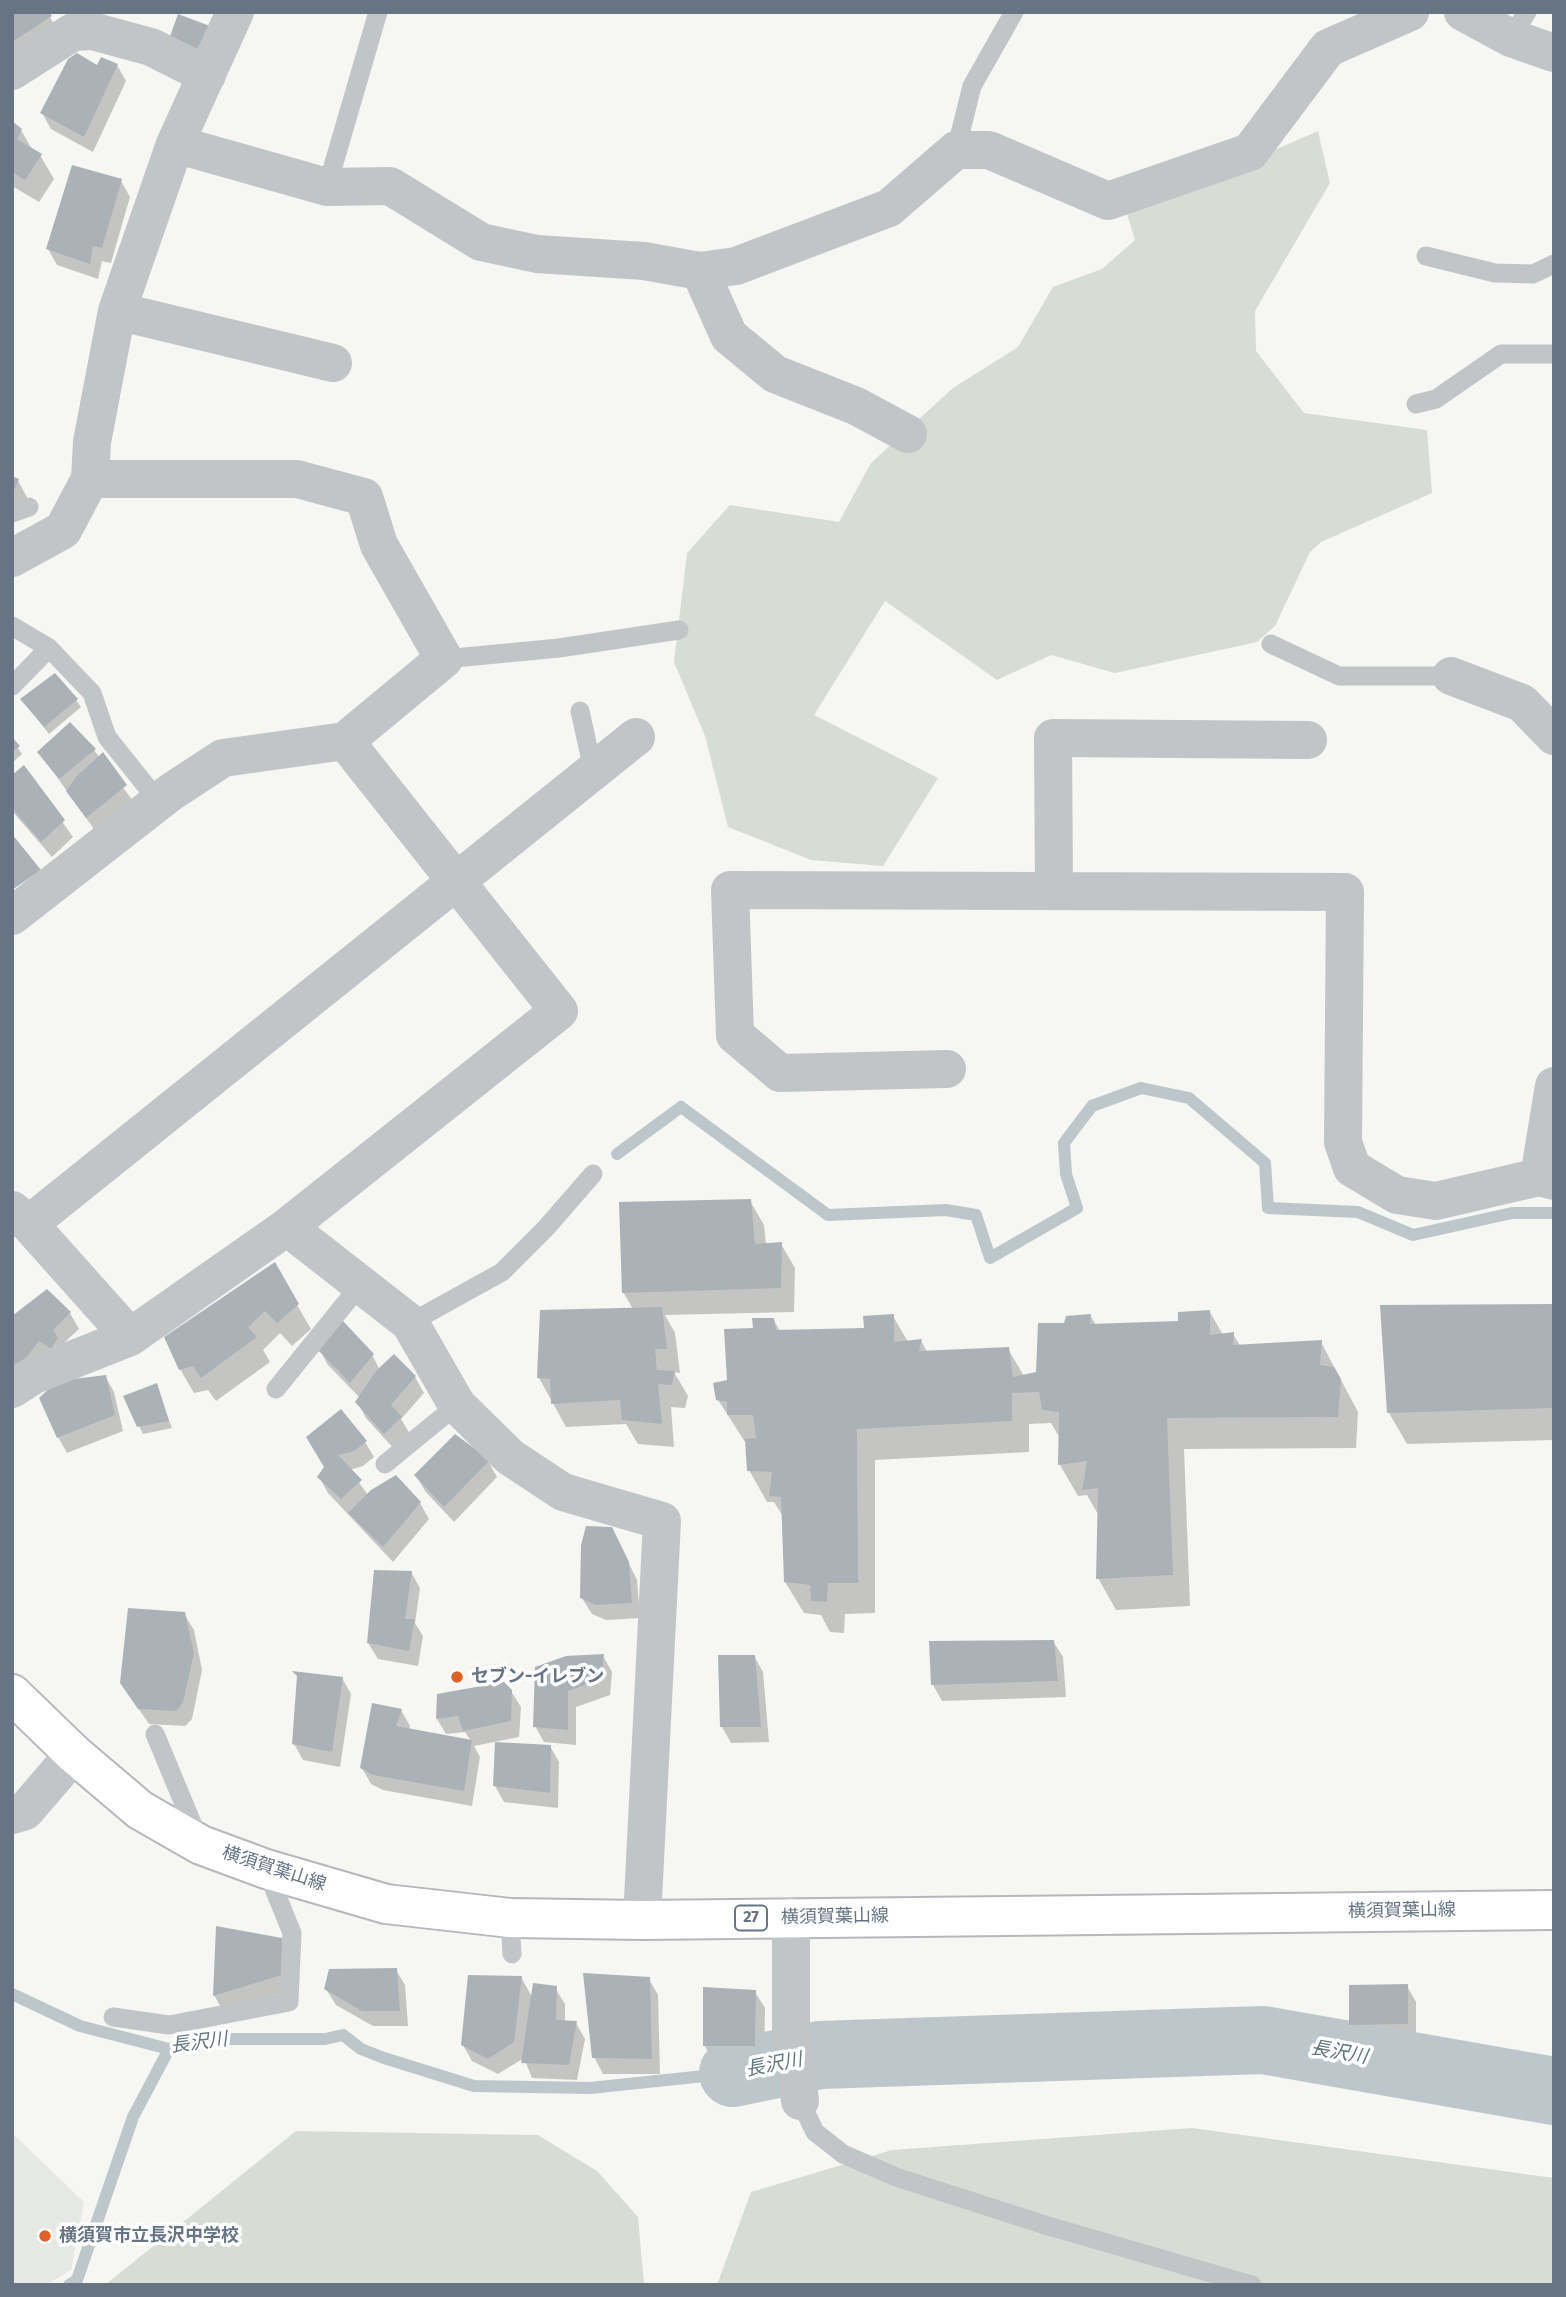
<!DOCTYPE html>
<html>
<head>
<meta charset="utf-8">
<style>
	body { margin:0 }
	#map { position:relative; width:1566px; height:2297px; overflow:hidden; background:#f6f6f3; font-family:"Fira Sans",sans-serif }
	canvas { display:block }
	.frame { position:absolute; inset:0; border:14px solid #667483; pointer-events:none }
</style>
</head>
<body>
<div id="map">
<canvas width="1566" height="2297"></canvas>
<div class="frame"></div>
</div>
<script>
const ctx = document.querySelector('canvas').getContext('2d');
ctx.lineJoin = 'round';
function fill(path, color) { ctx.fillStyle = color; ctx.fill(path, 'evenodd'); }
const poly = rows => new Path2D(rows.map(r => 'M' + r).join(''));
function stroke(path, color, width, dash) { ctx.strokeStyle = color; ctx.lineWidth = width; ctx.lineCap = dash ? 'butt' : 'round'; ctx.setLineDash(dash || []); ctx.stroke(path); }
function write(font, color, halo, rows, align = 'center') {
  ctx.font = font + ' "Fira Sans","Noto Sans JP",sans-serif'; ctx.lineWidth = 7; ctx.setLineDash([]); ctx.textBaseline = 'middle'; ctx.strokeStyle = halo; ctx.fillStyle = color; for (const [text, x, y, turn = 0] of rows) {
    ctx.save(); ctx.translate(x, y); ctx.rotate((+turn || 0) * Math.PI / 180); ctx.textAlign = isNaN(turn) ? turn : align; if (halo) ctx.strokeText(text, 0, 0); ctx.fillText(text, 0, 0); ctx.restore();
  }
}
fill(poly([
	[12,2133,84,2202,71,2270,46,2285,12,2285]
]), '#e6e8e6');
fill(poly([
	[1318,131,1330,183,1255,311,1256,351,1304,413,1427,430,1432,493,1321,542,1310,552,1275,626,1257,642,1115,673,1051,655,997,680,885,601,814,715,938,778,883,866,811,860,728,827,705,736,674,662,687,553,730,505,839,522,871,463,953,388,1018,347,1053,287,1102,269,1135,240,1127,214],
	[1192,2128,1554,2178,1554,2285,717,2285,751,2192,892,2150],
	[296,2131,538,2135,597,2171,638,2217,644,2285,105,2285]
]), '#d7ddd4');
fill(poly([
	[12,12,47,12,59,33,12,64],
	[117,65,126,81,93,152,51,129,42,113,98,67],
	[12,124,21,130,33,151,40,155,54,179,39,202,12,186],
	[121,181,130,197,111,263,102,261,98,279,57,265,48,249],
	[12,478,18,481,27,497,17,520,12,522],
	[22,699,76,700,81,707,49,734],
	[12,739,22,754,12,763],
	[94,750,134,802,96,832,40,753],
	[24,768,73,837,52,857,12,811,12,777],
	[750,1201,764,1225,766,1245,781,1244,795,1268,794,1312,665,1315,675,1333,680,1373,674,1372,688,1396,685,1408,671,1407,674,1447,638,1444,626,1424,566,1427,539,1378,633,1309,623,1292],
	[274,1265,311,1329,292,1346,280,1333,263,1350,270,1362,216,1401,208,1390,194,1393,180,1369],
	[47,1291,70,1313,79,1329,12,1391],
	[1554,1306,1554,1440,1407,1444,1389,1413],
	[1210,1312,1223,1335,1233,1334,1241,1347,1321,1342,1358,1412,1356,1448,1184,1449,1190,1606,1116,1610,1098,1578,1099,1516,1087,1495,1078,1496,1060,1465,1061,1440,1051,1423,1029,1424,1029,1452,875,1460,875,1613,845,1614,844,1633,830,1632,821,1615,804,1613,785,1582,784,1518,774,1502,767,1502,749,1470,747,1445,718,1400,754,1329,773,1319,780,1331,866,1329,893,1316,908,1342,921,1341,928,1353,1008,1349,1024,1376,1038,1373,1066,1325,1090,1315,1096,1325,1180,1323],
	[319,1349,372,1355,380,1370,415,1377,424,1393,401,1419,410,1434,394,1449,366,1418,357,1402,360,1398,328,1365],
	[105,1376,114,1392,123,1431,67,1453,58,1437],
	[156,1385,172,1428,143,1434,139,1426],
	[308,1438,365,1442,374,1457,363,1466,350,1470,368,1495,420,1503,429,1519,393,1562,328,1493,319,1477,325,1467],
	[488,1461,497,1477,454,1522,425,1491,416,1475],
	[620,1545,637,1580,640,1618,606,1620,592,1614,582,1598],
	[411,1572,420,1588,415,1623,423,1636,418,1666,378,1659,368,1643],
	[184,1614,194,1630,202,1670,192,1719,185,1726,149,1724,121,1683],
	[1053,1641,1063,1657,1066,1697,942,1701,933,1685],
	[603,1656,612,1672,610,1695,576,1707,576,1745,544,1742,535,1726,536,1668],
	[754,1656,763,1672,769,1742,731,1743,722,1727],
	[295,1673,342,1678,351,1694,340,1767,303,1760,294,1744,299,1679],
	[511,1691,521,1707,519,1737,474,1746,480,1757,472,1806,383,1790,371,1784,362,1768,401,1710,410,1726,409,1730,471,1741,465,1732,446,1734,437,1719],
	[550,1746,559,1762,558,1808,504,1802,495,1786],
	[281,1940,291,1956,290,1991,223,2011,214,1995],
	[396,1970,405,1985,408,2026,373,2026,336,2005,326,1989],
	[521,1977,532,1997,555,1988,565,2004,565,2022,576,2023,585,2039,577,2080,532,2078,524,2058,498,2074,472,2061,463,2045],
	[649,1979,658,1995,660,2074,603,2074,594,2057],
	[1407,1986,1416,2002,1416,2039,1360,2040,1351,2024],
	[755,1992,765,2008,764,2061,714,2061,704,2045]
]), '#0003');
stroke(poly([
	[617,1154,681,1107,828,1215,946,1210,976,1215,990,1258,1077,1208,1066,1174,1064,1143,1092,1106,1141,1088,1189,1098,1265,1163,1268,1208,1358,1212,1413,1235,1512,1213,1554,1213],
	[12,1994,80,2026,169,2049,224,2039,325,2039,343,2035,361,2049,384,2058,474,2086,590,2088,733,2073],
	[69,2285,77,2280,133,2117,169,2049]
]), '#bcc6cb', 12);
stroke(poly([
	[733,2073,820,2055,1263,2040,1554,2091]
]), '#bcc6cb', 68);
fill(poly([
	[12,12,49,12,52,16,12,42],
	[178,14,210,26,199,55,168,42],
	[77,53,97,65,101,57,118,64,84,137,40,113,68,59],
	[12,121,22,129,17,139,42,154,25,180,12,172],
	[72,165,122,179,102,248,93,246,90,264,46,249],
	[12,476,19,479,12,495],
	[55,673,78,699,44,727,20,699],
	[70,722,96,749,59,779,37,752],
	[12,737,20,746,12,752],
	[103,752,127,785,86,818,66,791,76,777],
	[24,765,65,820,41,842,12,808,12,775],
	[12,834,41,870,12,890],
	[751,1199,755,1244,782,1242,781,1288,622,1293,619,1202],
	[275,1262,299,1304,277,1323,265,1311,248,1327,257,1337,201,1378,193,1366,179,1370,164,1337],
	[47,1289,71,1312,53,1330,58,1338,51,1349,39,1341,19,1367,12,1371,12,1316],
	[1554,1304,1554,1408,1387,1413,1380,1305],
	[662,1307,667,1349,655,1349,657,1370,675,1371,672,1385,658,1384,662,1424,622,1420,620,1400,551,1404,550,1379,537,1378,540,1310],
	[1210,1310,1210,1335,1234,1332,1233,1345,1322,1340,1320,1365,1334,1367,1341,1379,1338,1417,1167,1418,1173,1575,1096,1579,1098,1488,1082,1490,1087,1461,1058,1465,1059,1412,1042,1410,1039,1392,1012,1393,1012,1421,857,1429,858,1583,828,1583,827,1602,811,1601,810,1585,784,1582,781,1497,769,1496,772,1472,747,1471,745,1439,756,1438,753,1415,727,1415,727,1402,716,1400,713,1383,727,1380,724,1329,753,1328,752,1318,774,1318,776,1330,864,1328,863,1316,894,1314,894,1342,922,1339,919,1351,1009,1347,1013,1377,1036,1372,1038,1323,1064,1323,1066,1316,1091,1314,1090,1324,1178,1321,1178,1312],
	[342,1320,374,1354,350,1383,317,1349],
	[394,1354,416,1376,391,1405,402,1417,384,1434,355,1402,376,1371],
	[106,1375,115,1415,57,1438,39,1398,57,1381],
	[157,1383,169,1421,137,1427,123,1396],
	[341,1409,367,1441,354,1451,338,1455,362,1480,341,1499,317,1477,324,1467,306,1437],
	[455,1434,490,1460,444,1507,414,1475],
	[396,1475,421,1502,383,1547,348,1513,371,1490],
	[586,1526,612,1527,629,1562,632,1603,596,1605,580,1598,581,1545],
	[374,1570,412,1571,405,1619,415,1619,409,1651,367,1643],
	[128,1608,185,1612,194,1653,183,1702,176,1711,138,1709,120,1683],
	[1054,1640,1058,1681,931,1685,929,1641],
	[604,1654,601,1679,568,1691,568,1730,533,1727,535,1667,566,1656],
	[718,1655,755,1655,761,1727,720,1727],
	[292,1671,343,1677,332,1752,292,1744,297,1676],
	[504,1682,512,1690,511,1721,463,1731,458,1716,436,1719,437,1694],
	[372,1703,402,1709,396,1726,472,1740,464,1791,373,1775,360,1768],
	[495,1742,551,1745,550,1793,493,1786],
	[216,1926,282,1938,282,1975,213,1996],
	[397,1968,400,2011,362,2011,324,1989,329,1969],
	[583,1973,650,1977,652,2059,592,2058],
	[468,1975,522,1976,514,2042,488,2059,461,2045],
	[533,1983,557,1986,556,2020,577,2021,569,2065,521,2063],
	[1408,1984,1408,2024,1349,2025,1349,1985],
	[703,1987,756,1990,755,2046,703,2046]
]), '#aab2b7');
const primary = poly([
	[12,1694,74,1754,140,1810,201,1845,266,1869,386,1904,510,1918,642,1920,1554,1910]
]);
stroke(primary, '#b4b8bc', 42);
stroke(poly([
	[1511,38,1527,12],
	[956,150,972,86,1014,12],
	[327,187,378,12],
	[1426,256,1495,273,1533,274,1554,264],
	[1416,404,1436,399,1501,354,1554,354],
	[12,513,29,507],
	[12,626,49,648,92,693,107,737,159,802],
	[1271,644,1339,676,1451,676],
	[444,659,559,648,679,630],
	[12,686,49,648],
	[580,711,593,770],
	[410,1323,502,1272,546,1228,593,1174],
	[276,1389,361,1284],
	[385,1464,457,1405],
	[155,1734,199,1840],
	[510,1918,512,1954],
	[113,2017,169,2025,289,2002,292,1933,266,1869],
	[800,2101,815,2132,843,2154,896,2177,1045,2225,1252,2285]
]), '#c1c5c8', 19);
stroke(poly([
	[1463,12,1511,38,1554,53],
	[12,71,73,32,92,31,151,47,207,75],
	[175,144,235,12],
	[700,271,729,336,775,374,856,406,908,434],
	[117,311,333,363],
	[12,558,63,530,90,479,92,442,117,311,175,144,327,187,390,186,481,242,537,254,644,261,700,271,736,266,889,208,956,150,989,150,1108,201,1250,152,1328,48,1410,12],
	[1451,676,1522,703,1554,736],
	[1054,889,1053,738,1308,740],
	[12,916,171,792,223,758,345,741],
	[947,1069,780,1073,735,1035,730,890,1345,892,1343,1142,1352,1168,1397,1195,1436,1201,1539,1177,1554,1181],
	[1539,1177,1554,1086],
	[12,1210,29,1224,130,1337],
	[29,1224,636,737],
	[287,1227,410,1323,457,1405,510,1457,563,1492,662,1521,642,1920],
	[12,1389,34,1375,130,1337,287,1227,559,1011,345,741,444,659,379,545,364,497,297,479,90,479],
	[12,1815,25,1811,74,1754],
	[791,1917,791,2027,800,2101]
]), '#c1c5c8', 38);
stroke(primary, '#fff', 38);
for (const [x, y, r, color] of [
	[457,1677,7,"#df6029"],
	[45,2236,7,"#df6029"]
]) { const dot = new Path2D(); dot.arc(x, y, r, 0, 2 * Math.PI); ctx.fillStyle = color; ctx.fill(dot); stroke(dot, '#fff', 2.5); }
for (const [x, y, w] of [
	[751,1918,32]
]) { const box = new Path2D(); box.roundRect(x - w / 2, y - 12.5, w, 25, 5); ctx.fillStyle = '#fff'; ctx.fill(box); stroke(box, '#667483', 2); }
write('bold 16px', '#667483', null, [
	["27",751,1918]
]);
write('bold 18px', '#667483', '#fff', [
	["セブン-イレブン",471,1677],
	["横須賀市立長沢中学校",59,2236]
], 'left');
write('18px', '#667483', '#fff', [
	["横須賀葉山線",274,1869,18],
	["横須賀葉山線",1402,1911,-1],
	["横須賀葉山線",835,1917,-1]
]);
write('italic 19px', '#61767f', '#fff', [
	["長沢川",199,2043,-7],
	["長沢川",1339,2053,10],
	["長沢川",774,2065,-11]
]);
</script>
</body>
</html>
